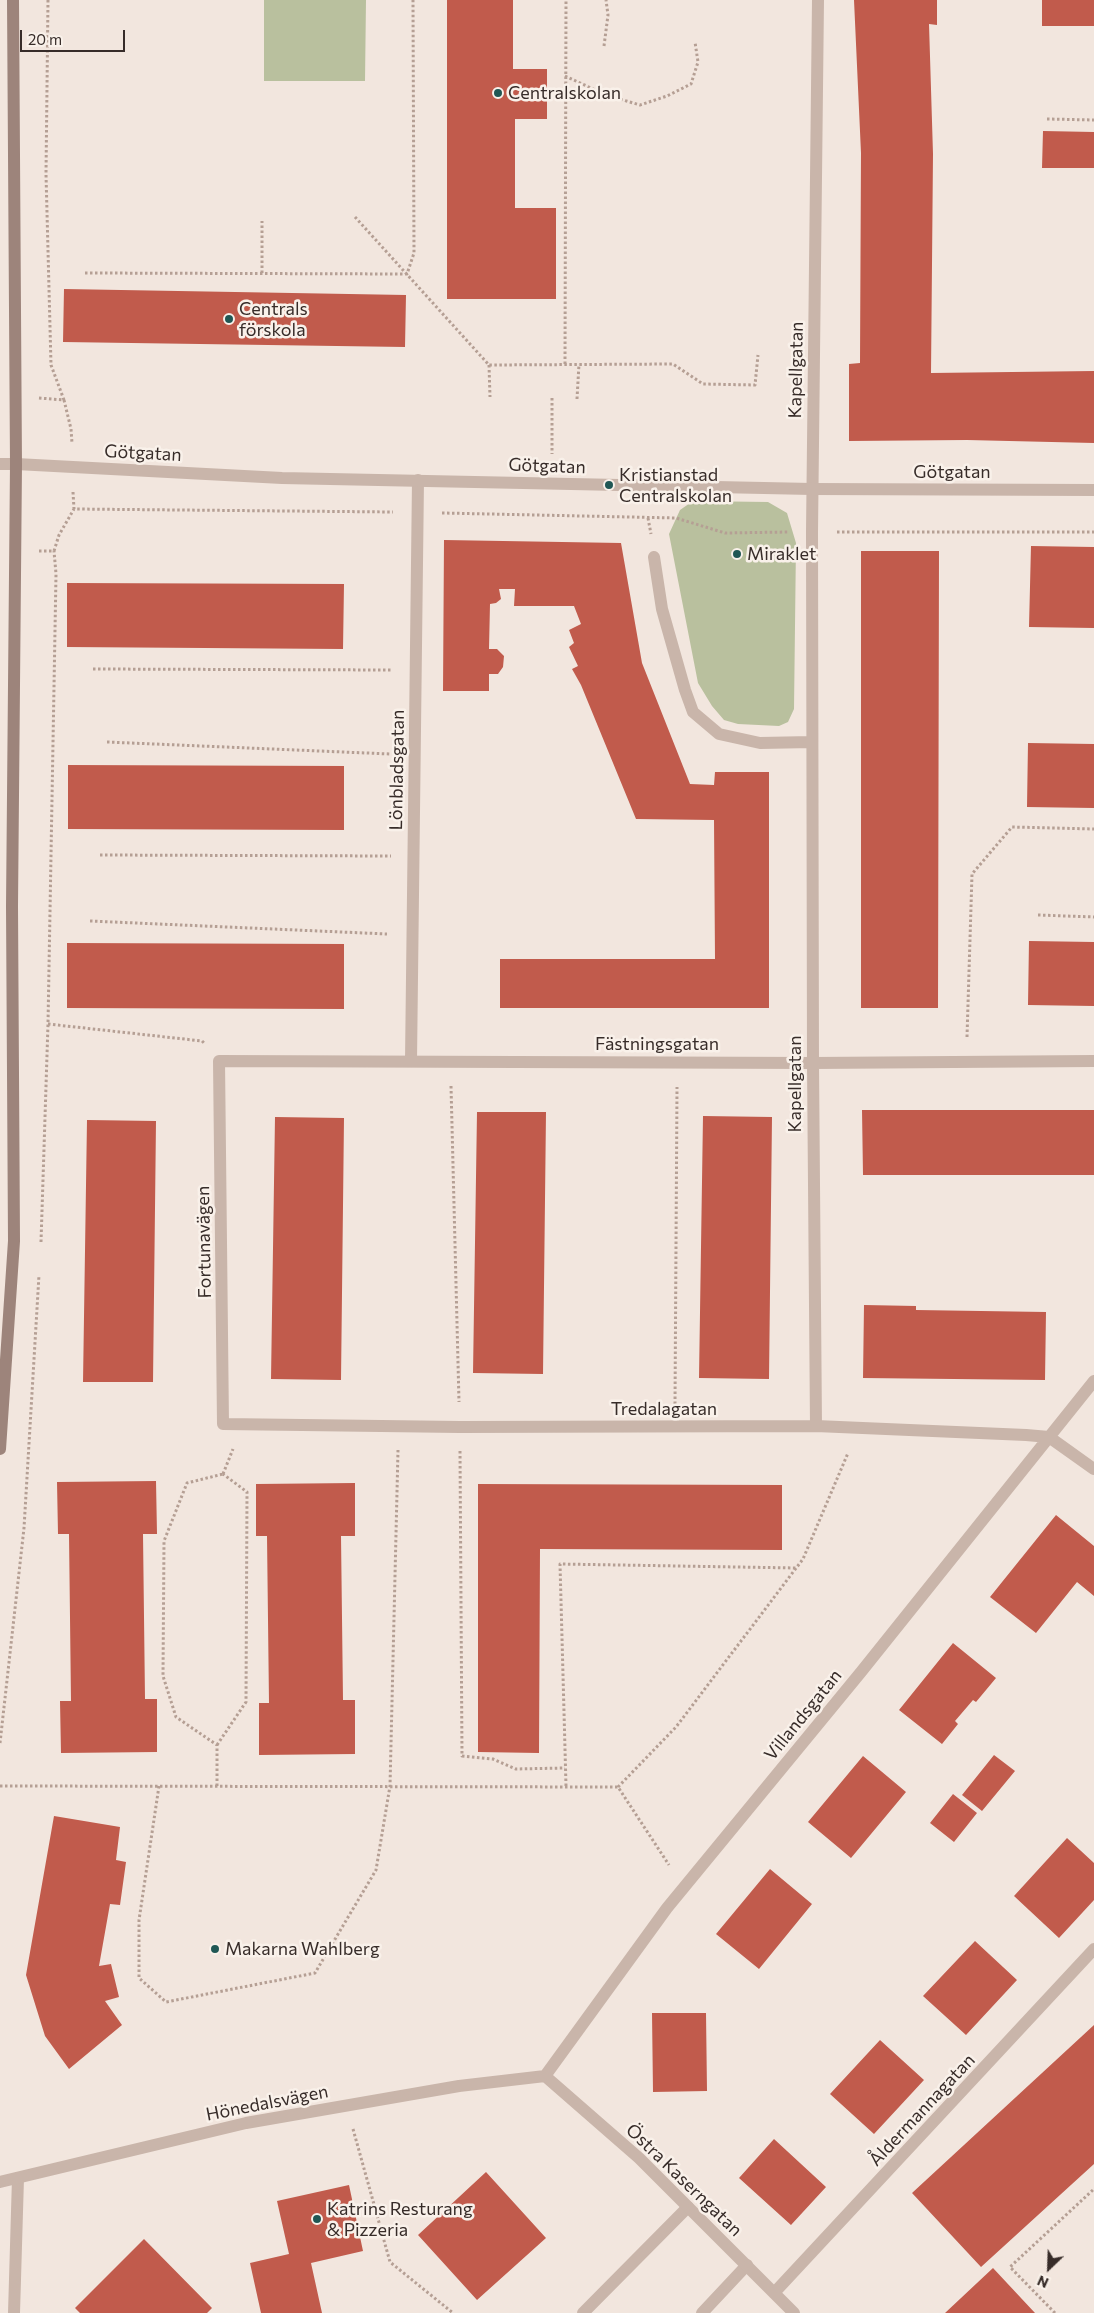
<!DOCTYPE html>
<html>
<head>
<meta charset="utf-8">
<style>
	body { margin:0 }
	#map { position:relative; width:1094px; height:2313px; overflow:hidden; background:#f2e6de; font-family:Commissioner,sans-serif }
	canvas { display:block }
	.north { position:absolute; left:1024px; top:2243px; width:50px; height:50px; -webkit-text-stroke:4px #f9f1ea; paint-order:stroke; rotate:204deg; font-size:14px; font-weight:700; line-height:20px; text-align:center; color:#372c29 }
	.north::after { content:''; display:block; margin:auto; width:18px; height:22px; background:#372c29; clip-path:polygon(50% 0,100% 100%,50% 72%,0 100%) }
	.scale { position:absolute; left:20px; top:30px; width:105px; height:22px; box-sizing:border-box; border:2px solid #372c29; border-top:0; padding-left:6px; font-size:15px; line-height:18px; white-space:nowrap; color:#372c29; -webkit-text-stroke:4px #f9f1ea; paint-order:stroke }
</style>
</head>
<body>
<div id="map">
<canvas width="1094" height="2313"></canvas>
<div class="north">N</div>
<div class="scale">20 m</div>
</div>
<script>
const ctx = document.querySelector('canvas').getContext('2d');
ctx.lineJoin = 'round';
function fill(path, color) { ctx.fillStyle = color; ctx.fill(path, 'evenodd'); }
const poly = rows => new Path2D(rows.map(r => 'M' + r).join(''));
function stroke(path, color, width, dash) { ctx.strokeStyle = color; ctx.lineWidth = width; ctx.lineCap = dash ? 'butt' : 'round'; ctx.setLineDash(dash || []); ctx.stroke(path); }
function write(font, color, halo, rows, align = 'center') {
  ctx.font = font + ' Commissioner,sans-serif'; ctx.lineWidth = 5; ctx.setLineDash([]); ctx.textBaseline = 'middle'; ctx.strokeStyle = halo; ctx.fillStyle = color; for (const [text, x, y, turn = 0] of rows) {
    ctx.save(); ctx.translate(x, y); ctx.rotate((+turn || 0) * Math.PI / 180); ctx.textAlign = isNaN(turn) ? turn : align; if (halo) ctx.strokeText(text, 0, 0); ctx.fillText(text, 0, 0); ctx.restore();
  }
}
fill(poly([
	[264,0,366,0,365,81,264,81],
	[693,501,768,502,787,513,796,543,794,709,788,722,779,726,738,724,724,720,712,706,698,683,669,534,680,510]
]), '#b9c09e');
fill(poly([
	[447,0,513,0,513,69,547,69,547,119,515,119,515,208,556,208,556,299,447,299],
	[854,0,937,0,937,25,929,24,933,154,931,373,1094,371,1094,443,967,440,849,441,849,364,860,363,861,153],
	[1042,0,1094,0,1094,26,1042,26],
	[1043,131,1094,132,1094,168,1042,168],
	[64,289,406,295,405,347,63,342],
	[444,540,621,543,642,663,690,784,714,785,715,772,769,772,769,1008,500,1008,500,959,715,959,714,820,636,819,581,685,572,669,578,666,569,647,574,643,569,630,581,624,574,606,514,606,515,589,499,589,501,599,496,603,490,604,489,649,497,649,504,656,503,667,498,674,489,674,489,691,443,691],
	[1031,546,1094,547,1094,628,1029,627],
	[861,551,939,551,938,1008,861,1008],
	[67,583,344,584,343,649,67,647],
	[1028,743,1094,744,1094,808,1027,807],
	[68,765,344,766,344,830,68,829],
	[1029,941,1094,942,1094,1006,1028,1005],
	[67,943,344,944,344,1009,67,1008],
	[862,1110,1094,1110,1094,1175,863,1175],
	[477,1112,546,1112,543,1374,473,1373],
	[703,1116,772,1117,769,1379,699,1378],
	[275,1117,344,1118,341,1380,271,1379],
	[87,1120,156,1121,153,1382,83,1382],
	[864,1305,916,1306,916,1310,1046,1312,1045,1380,863,1378],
	[156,1481,157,1534,143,1534,145,1699,157,1699,157,1752,61,1753,60,1701,71,1701,69,1534,58,1534,57,1482],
	[355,1483,355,1536,341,1536,343,1700,355,1700,355,1754,259,1755,259,1703,269,1703,267,1536,256,1536,256,1484],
	[478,1484,782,1485,782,1550,540,1549,539,1753,478,1752],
	[1056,1515,1094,1546,1094,1596,1077,1582,1036,1633,990,1597],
	[953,1643,996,1678,976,1702,973,1700,955,1721,958,1724,942,1744,899,1710],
	[994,1755,1015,1771,982,1811,962,1795],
	[863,1756,906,1792,851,1858,808,1822],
	[953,1794,977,1813,954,1842,930,1823],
	[54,1816,120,1827,116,1860,126,1862,120,1905,110,1904,99,1966,111,1964,119,1997,105,2001,122,2025,69,2069,45,2036,26,1975],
	[1067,1838,1094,1863,1094,1900,1059,1938,1014,1896],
	[770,1869,812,1904,759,1969,716,1934],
	[975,1941,1017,1980,966,2035,923,1996],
	[652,2013,706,2013,707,2091,653,2092],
	[1094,2025,1094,2164,981,2267,912,2193],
	[880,2040,924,2080,874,2134,830,2094],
	[774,2139,826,2187,791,2225,739,2178],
	[486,2172,546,2238,477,2300,418,2235],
	[349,2185,363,2251,311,2263,322,2313,261,2313,250,2263,289,2254,277,2201],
	[144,2239,212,2308,207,2313,80,2313,75,2308],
	[993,2268,1035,2313,945,2313]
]), '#c15b4c');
stroke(poly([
	[48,0,46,174,51,365,64,400],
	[604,46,608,15,606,0],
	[565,76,606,95,640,105,667,96,691,84,698,62,695,42],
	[1047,119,1094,120],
	[355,217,489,365,673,364,703,384,755,385,758,355],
	[85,273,407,274,414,253,413,0],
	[262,273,262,221],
	[565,364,566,0],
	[489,365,490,397],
	[39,398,64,400,71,429,72,443],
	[552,398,552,454],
	[577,399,579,364],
	[73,492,74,509],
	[442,513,676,518,725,533,788,532],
	[648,518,651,534],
	[837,532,1094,532],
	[39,551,54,551,59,535,74,509,393,512],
	[93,669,393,670],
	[107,742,390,754],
	[100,855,391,856],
	[1038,915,1094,917],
	[90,921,387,934],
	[48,1024,202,1041,204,1043],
	[967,1037,972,874,1012,827,1094,829],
	[451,1086,459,1402],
	[41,1242,48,1024,56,574,54,551],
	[675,1404,677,1087],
	[460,1451,462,1756,493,1759,516,1769,565,1768],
	[223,1474,233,1449],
	[0,1743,24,1528,39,1275],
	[217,1745,246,1702,247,1492,223,1474],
	[0,1786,618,1787,669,1865],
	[159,1786,139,1920,139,1978,166,2002,315,1973,376,1870,390,1786,398,1450],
	[217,1786,217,1745,176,1717,163,1676,164,1541,187,1483,223,1474],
	[566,1786,560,1564,796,1568],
	[618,1787,676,1727,803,1559,848,1453],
	[353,2129,390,2262,453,2313],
	[1055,2313,1010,2267,1094,2189]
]), '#b59f94', 3, [2.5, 2.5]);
stroke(poly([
	[14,2313,18,2178],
	[583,2313,688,2207]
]), '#c9b5aa', 12);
stroke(poly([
	[702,2313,747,2265]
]), '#c9b5aa', 12);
stroke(poly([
	[0,464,16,464],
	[654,557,662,609,685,690,693,712,719,734,760,743,812,742],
	[411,1060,418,480],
	[1094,1061,813,1063,219,1061,223,1424,460,1427,816,1426,1026,1435,1049,1437,1094,1469],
	[816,1426,813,1063,812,532,818,0],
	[545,2076,667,1908,861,1672,1094,1381],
	[545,2076,639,2158,794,2313],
	[0,2182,246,2123,459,2086,545,2076],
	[774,2293,1094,1949]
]), '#c9b5aa', 12);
stroke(poly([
	[16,464,282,478,812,489,1094,490]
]), '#c9b5aa', 12);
stroke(poly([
	[0,1449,14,1241,12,906,16,464,13,0]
]), '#9d847b', 12);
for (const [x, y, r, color] of [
	[498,93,5,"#205754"],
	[229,319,5,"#205754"],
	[609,485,5,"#205754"],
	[737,554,5,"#205754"],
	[215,1949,5,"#205754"],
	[317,2219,5,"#205754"]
]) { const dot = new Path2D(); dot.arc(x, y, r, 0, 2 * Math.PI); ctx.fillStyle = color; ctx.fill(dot); stroke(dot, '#f9f1ea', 2); }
write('18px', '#372c29', '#f9f1ea', [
	["Centralskolan",508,93],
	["Centrals",239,309],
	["förskola",239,330],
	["Kristianstad",619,475],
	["Centralskolan",619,496],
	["Miraklet",747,554],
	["Makarna Wahlberg",225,1949],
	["Katrins Resturang",327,2209],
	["& Pizzeria",327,2230]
], 'left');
write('18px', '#372c29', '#f9f1ea', [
	["Kapellgatan",796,370,-89],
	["Götgatan",143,453,3],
	["Götgatan",547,466,2],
	["Götgatan",952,472],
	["Lönbladsgatan",397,770,-89],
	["Fästningsgatan",657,1044],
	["Kapellgatan",795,1084,-90],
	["Fortunavägen",204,1242,-91],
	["Tredalagatan",664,1409],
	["Villandsgatan",803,1715,-51],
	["Hönedalsvägen",267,2103,-11],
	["Åldermannagatan",922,2110,-47],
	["Östra Kaserngatan",684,2180,44]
]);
</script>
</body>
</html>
